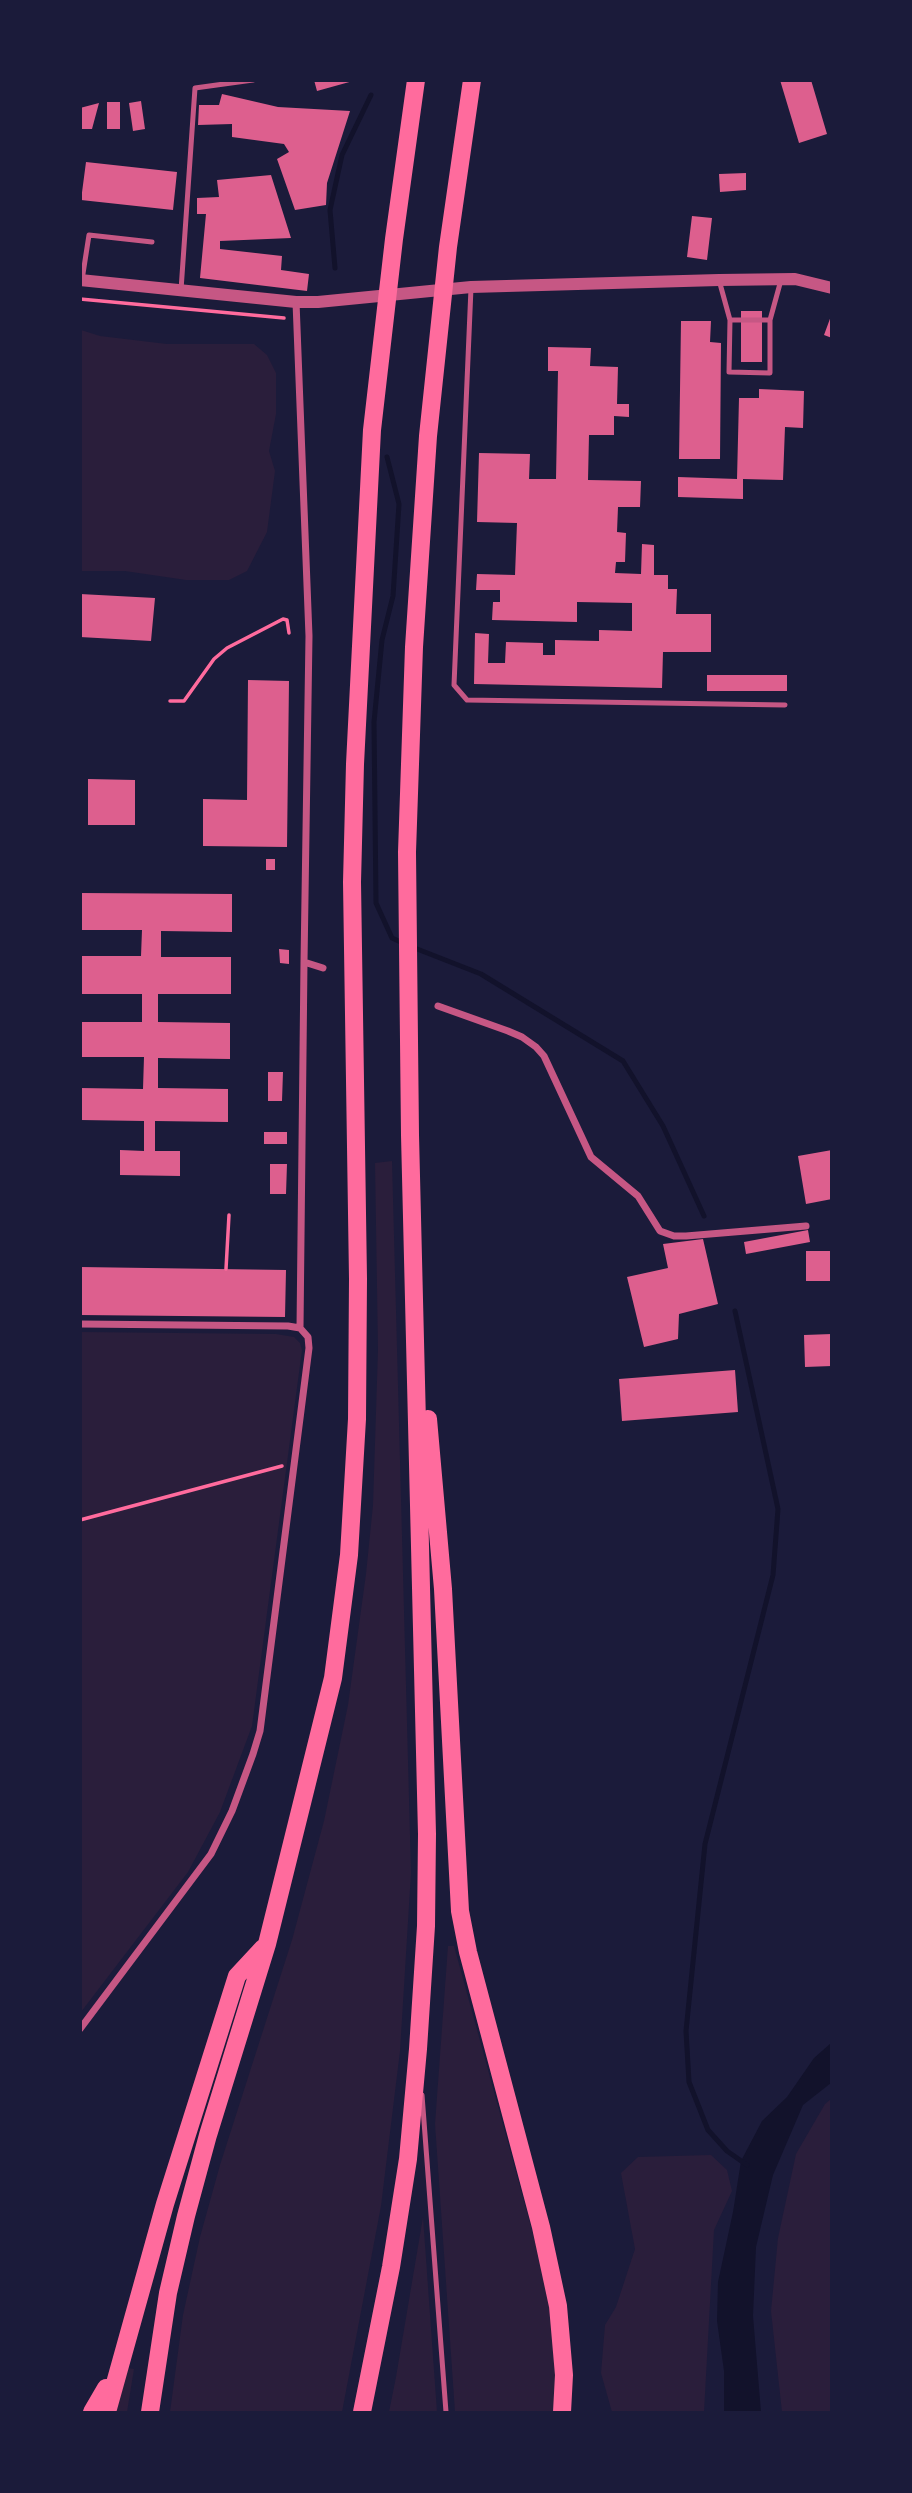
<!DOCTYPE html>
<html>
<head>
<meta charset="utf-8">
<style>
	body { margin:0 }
	#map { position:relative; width:912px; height:2493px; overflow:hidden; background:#1b1b3a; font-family:Inter,sans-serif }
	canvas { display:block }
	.frame { position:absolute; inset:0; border:82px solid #1b1b3a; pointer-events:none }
</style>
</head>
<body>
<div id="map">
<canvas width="912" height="2493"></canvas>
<div class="frame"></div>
</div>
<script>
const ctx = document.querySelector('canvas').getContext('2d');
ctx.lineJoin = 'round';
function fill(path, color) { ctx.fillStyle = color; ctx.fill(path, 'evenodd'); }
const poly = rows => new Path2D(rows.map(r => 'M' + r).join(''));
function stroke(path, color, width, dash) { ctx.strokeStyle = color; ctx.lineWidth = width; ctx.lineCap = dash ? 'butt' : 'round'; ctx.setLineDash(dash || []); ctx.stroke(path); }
fill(poly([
	[81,330,100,336,167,344,254,344,267,355,276,373,276,414,269,451,275,471,267,532,247,571,229,580,186,580,125,571,81,571],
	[392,1161,411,1873,400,2051,381,2206,342,2412,170,2412,183,2315,200,2237,220,2165,292,1940,324,1821,348,1705,366,1574,373,1505,378,1350,375,1163],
	[81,1332,276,1334,294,1337,300,1343,302,1350,252,1726,220,1812,188,1872,81,2012],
	[448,1946,454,1946,550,2296,556,2386,555,2412,455,2412,435,2124],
	[831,2099,831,2412,782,2412,771,2311,778,2238,796,2154,825,2104],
	[711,2155,727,2170,732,2191,714,2230,704,2412,612,2412,601,2373,605,2325,616,2307,635,2249,621,2173,638,2157],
	[423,2217,437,2412,389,2412,396,2377],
	[128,2368,134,2369,127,2412,116,2412]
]), '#2a1e3b');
fill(poly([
	[831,2043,831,2083,803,2105,773,2175,756,2247,753,2316,761,2412,724,2412,724,2371,717,2321,718,2282,733,2212,741,2161,762,2121,787,2097,814,2058]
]), '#12122b');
stroke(poly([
	[335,268,330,210,342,155,371,95],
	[387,457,399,504,393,596,382,640,374,722,376,903,392,938,403,943],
	[412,947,481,974,623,1061,663,1126,704,1216],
	[735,1311,778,1509,773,1575,705,1844,686,2031,689,2082,708,2130,727,2151,747,2165]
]), '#12122b', 5);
fill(poly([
	[314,80,353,80,353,81,317,91],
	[780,80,811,80,827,134,799,143],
	[222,94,278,107,350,111,327,183,326,205,295,210,277,159,289,152,284,144,232,137,232,124,198,125,199,105,219,105],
	[141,101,145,129,133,131,129,103],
	[107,102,120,102,120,129,107,129],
	[99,103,92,129,80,129,80,108],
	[86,162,177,172,173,210,81,200],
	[746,173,746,190,720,192,719,174],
	[271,175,291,238,220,241,220,249,282,256,281,270,309,274,307,291,200,278,206,214,197,214,197,198,219,197,217,180],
	[692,216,712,218,707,260,687,257],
	[741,311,762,311,762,362,741,362],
	[831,316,832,316,832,338,824,335],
	[681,321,711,321,710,342,721,343,720,459,679,459],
	[548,347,591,348,590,366,618,367,617,404,629,404,629,417,614,416,614,435,589,435,588,480,641,481,640,507,618,507,617,532,626,533,625,562,616,562,615,573,641,574,642,544,654,545,654,575,668,575,668,589,677,589,676,614,711,614,711,652,663,652,662,688,474,684,475,633,489,634,488,663,505,663,506,642,543,643,543,655,555,655,555,640,599,641,599,630,632,631,632,603,577,602,577,622,492,620,493,602,500,602,500,590,476,590,477,574,515,575,517,523,477,522,479,453,530,454,529,479,556,479,558,371,548,371],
	[759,389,804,391,803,428,785,427,783,480,743,479,743,499,678,497,678,477,737,479,739,398,759,398],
	[80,594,155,598,151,641,80,637],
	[707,675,787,675,787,691,707,691],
	[248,680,289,681,287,847,203,846,203,799,247,800],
	[88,779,135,780,135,825,88,825],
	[266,859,275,859,275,870,266,870],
	[80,893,232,894,232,932,161,931,161,957,231,957,231,994,158,994,158,1022,230,1023,230,1059,158,1058,158,1088,228,1089,228,1122,155,1121,155,1151,180,1151,180,1176,120,1175,120,1150,144,1151,144,1121,80,1120,80,1088,143,1089,144,1057,80,1057,80,1022,142,1022,142,994,80,994,80,956,141,956,142,930,80,930],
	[279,949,289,950,289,964,280,963],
	[268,1072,283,1072,282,1101,268,1101],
	[264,1132,287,1132,287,1144,264,1144],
	[832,1150,832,1199,806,1204,798,1156],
	[270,1164,287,1164,286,1194,270,1194],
	[808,1230,810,1242,746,1254,744,1242],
	[703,1239,718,1304,679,1314,678,1339,644,1347,627,1277,668,1268,663,1244],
	[806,1251,832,1251,832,1281,806,1281],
	[80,1267,286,1270,285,1317,80,1315],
	[832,1334,832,1366,805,1367,804,1335],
	[735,1370,738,1412,622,1421,619,1379]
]), '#dd5f8e');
stroke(poly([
	[80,299,284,318],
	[170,701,184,701,214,659,227,648,283,619,287,620,289,633],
	[226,1269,229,1215],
	[80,1520,282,1466]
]), '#ff6b9d', 3.5);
stroke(poly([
	[82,280,89,235,152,242],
	[719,280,730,320,729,372,770,373,770,320,781,280],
	[471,288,454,685,467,700,785,705],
	[181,290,195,88,253,80],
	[730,320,770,320],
	[422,2095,446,2412]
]), '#c65784', 5);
stroke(poly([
	[296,302,309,636,304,962,323,968],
	[438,1006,508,1031,522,1037,536,1047,544,1056,591,1157,638,1196,660,1231,674,1236,686,1236,806,1226],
	[80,1324,288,1326,300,1328,308,1337,309,1348,260,1731,253,1754,232,1811,211,1854,80,2029],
	[300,1328,304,962]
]), '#c65784', 7);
stroke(poly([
	[80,280,296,302,318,302,471,287,719,280,795,279,832,288]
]), '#c65784', 12);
stroke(poly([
	[428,1419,443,1589,460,1911,468,1952,541,2227,558,2306,564,2375,562,2412],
	[92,2412,106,2388],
	[107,2412,165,2204,237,1976,263,1948],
	[150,2412,168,2293,186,2216,208,2135,267,1944,333,1678,349,1555,357,1419,358,1279,352,882,355,764,372,430,394,239,416,80],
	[362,2412,391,2267,408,2159,418,2049,426,1926,427,1834,410,1135,407,852,414,647,428,436,448,247,472,80]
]), '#ff6b9d', 18);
</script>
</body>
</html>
